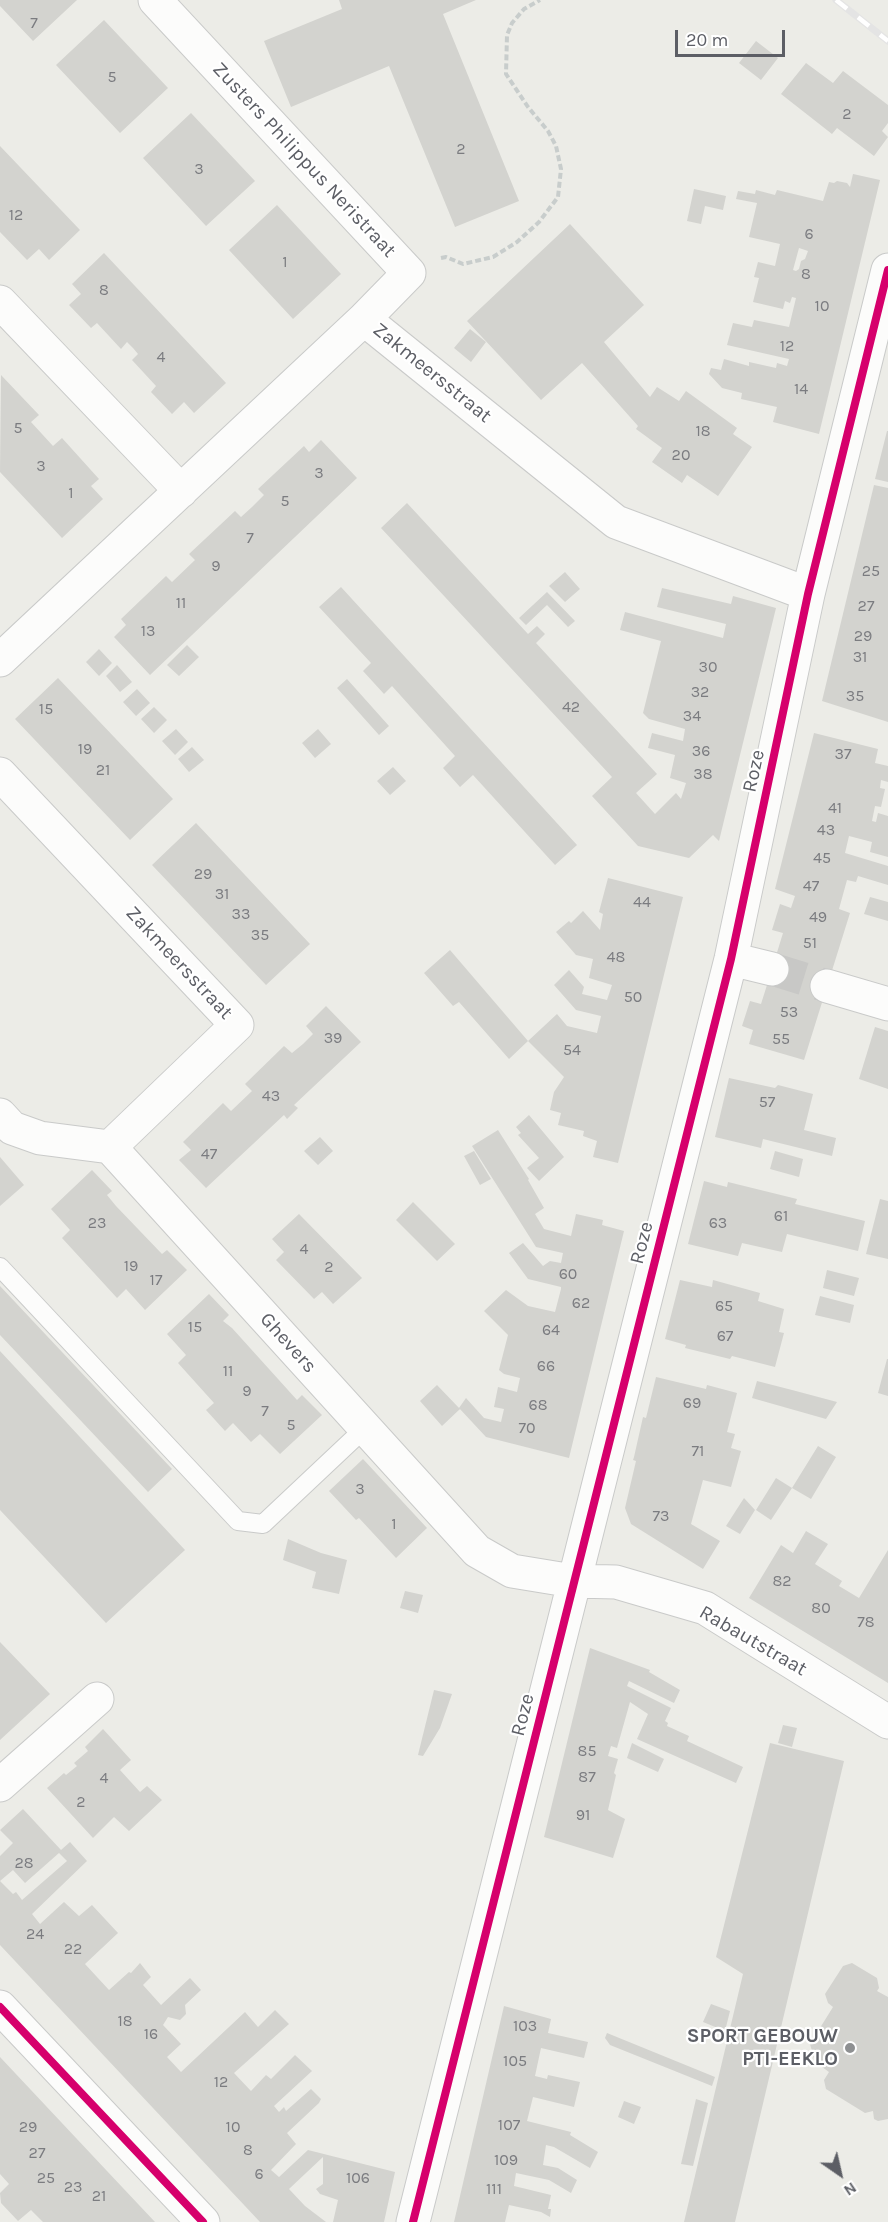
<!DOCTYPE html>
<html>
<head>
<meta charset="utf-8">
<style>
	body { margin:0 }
	#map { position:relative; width:888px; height:2222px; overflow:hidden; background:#ecece7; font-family:Karla,sans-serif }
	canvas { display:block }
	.north { position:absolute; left:810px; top:2144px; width:60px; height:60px; -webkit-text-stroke:4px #fff; paint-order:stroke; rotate:146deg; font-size:16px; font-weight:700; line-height:24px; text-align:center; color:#5c5e65 }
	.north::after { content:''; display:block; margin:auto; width:21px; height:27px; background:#5c5e65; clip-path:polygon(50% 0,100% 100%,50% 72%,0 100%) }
	.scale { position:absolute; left:675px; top:30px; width:110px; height:27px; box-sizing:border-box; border:3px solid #5c5e65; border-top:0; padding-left:8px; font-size:18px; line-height:21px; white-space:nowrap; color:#5c5e65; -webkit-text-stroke:4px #fff; paint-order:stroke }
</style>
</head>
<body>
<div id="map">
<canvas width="888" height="2222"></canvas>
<div class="north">N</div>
<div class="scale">20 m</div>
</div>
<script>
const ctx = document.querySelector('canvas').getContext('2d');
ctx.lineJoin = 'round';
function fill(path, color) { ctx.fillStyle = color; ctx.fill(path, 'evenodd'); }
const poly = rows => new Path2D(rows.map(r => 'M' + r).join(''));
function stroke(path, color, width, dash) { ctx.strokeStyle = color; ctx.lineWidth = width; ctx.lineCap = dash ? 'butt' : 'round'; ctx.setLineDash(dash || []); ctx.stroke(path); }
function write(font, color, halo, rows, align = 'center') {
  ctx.font = font + ' Karla,sans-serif'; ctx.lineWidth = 4.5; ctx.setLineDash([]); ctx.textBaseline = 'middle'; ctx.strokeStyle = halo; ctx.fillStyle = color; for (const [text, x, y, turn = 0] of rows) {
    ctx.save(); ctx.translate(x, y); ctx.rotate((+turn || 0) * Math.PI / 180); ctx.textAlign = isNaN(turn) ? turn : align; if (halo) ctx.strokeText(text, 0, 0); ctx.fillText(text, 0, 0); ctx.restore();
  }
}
fill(poly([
	[0,0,77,0,33,41,0,6],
	[339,0,476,0,443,14,519,201,455,227,389,66,291,107,264,41,342,9],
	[104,20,168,88,120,133,56,65],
	[756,41,778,58,761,80,739,63],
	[806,63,833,83,843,71,888,105,888,123,882,131,888,137,874,156,837,128,832,134,781,94],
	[191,113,255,181,206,226,143,158],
	[0,146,80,230,49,260,39,249,27,260,0,232],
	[853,174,880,180,819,434,773,422,777,407,741,399,742,393,722,388,709,374,711,368,721,370,724,359,749,366,749,362,776,368,777,363,787,366,789,359,727,345,733,323,752,327,754,320,789,327,796,298,792,297,790,303,785,301,783,309,753,302,759,278,754,277,758,262,775,266,780,244,749,237,757,203,736,199,738,191,755,194,756,190,775,195,777,190,823,201,829,182,834,183,837,181,847,183,850,187],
	[799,248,808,251,805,259,801,261,799,269,796,271,793,270],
	[694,189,726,196,723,210,705,206,701,224,687,221],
	[277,205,341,274,293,319,229,250],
	[570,224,644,305,604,342,650,397,657,387,679,401,686,391,737,428,733,434,752,447,718,496,687,475,682,483,652,462,662,448,636,429,638,426,582,363,541,400,467,321],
	[104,253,226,383,194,413,184,402,172,414,151,392,156,386,132,360,138,354,133,348,127,342,121,349,97,323,91,328,69,305,81,294,72,284],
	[470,329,486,342,471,362,454,348],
	[1,375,39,415,31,422,53,446,62,438,99,479,91,486,103,499,62,538,0,472],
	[887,431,888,431,888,482,875,479],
	[321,440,357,478,150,675,114,637,126,625,121,619,166,576,172,582,195,560,189,554,235,511,241,517,252,507,264,495,258,489,304,446,309,452],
	[874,485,888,488,888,722,822,701],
	[407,503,528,634,537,626,545,634,536,643,657,774,636,793,655,814,676,793,681,799,686,783,670,778,675,755,648,748,652,733,683,741,685,729,649,719,643,713,661,641,620,630,625,612,723,638,726,624,657,607,662,588,731,604,733,596,776,608,719,841,713,835,689,858,638,846,592,796,612,777,381,528],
	[565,572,580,589,565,602,549,586],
	[341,587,577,845,555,865,473,775,460,787,443,768,455,756,392,686,384,694,363,671,371,663,319,607],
	[547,592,575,621,568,627,547,605,526,625,519,618],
	[187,645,199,657,179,676,167,665],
	[99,649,112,663,99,676,86,662],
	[117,665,132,682,120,692,106,676],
	[58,678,173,799,130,840,15,719],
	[347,679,389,726,379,735,337,688],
	[137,689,150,703,136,716,123,702],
	[154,707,167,720,154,733,141,719],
	[176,729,188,742,175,755,162,741],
	[318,729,331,744,315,758,302,743],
	[814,733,878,749,875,763,888,766,888,782,881,780,880,788,885,789,881,807,875,806,872,821,876,822,878,813,888,816,888,857,870,852,872,842,849,836,845,853,888,866,888,885,858,876,856,882,847,880,839,909,850,913,804,1060,749,1044,753,1030,742,1026,750,1001,761,1004,767,985,783,933,772,930,780,904,791,908,795,896,775,889],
	[192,747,204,760,189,772,178,759],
	[393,767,406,781,390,795,377,781],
	[196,823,310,944,266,985,152,865],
	[608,878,683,897,618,1163,593,1157,597,1141,583,1136,584,1131,558,1125,561,1113,550,1110,554,1092,564,1077,528,1041,509,1059,459,1002,453,1006,424,973,450,950,528,1041,557,1014,567,1026,597,1033,601,1016,576,1010,554,985,569,970,584,987,582,994,607,1000,612,985,589,978,593,959,576,955,556,932,569,921,571,923,583,911,600,930,603,914,599,912],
	[870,897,888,902,888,921,864,914],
	[326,1006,361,1042,294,1105,298,1108,287,1119,284,1115,206,1188,179,1160,191,1150,183,1142,223,1103,231,1111,252,1091,245,1084,284,1046,292,1053,303,1044,313,1034,306,1026],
	[875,1027,888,1031,888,1089,859,1079],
	[729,1078,775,1088,778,1085,813,1094,804,1130,836,1138,832,1156,763,1139,761,1148,715,1137],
	[529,1115,564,1157,539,1181,527,1168,539,1158,518,1135,521,1133,516,1127],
	[498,1130,529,1179,528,1180,544,1208,535,1214,544,1229,571,1236,576,1214,603,1220,602,1225,624,1231,569,1458,486,1437,459,1408,466,1398,484,1418,501,1422,504,1409,494,1407,498,1387,517,1392,520,1378,504,1374,499,1370,508,1335,484,1311,506,1290,528,1306,555,1312,561,1289,561,1287,528,1279,509,1253,523,1243,543,1266,550,1261,561,1263,563,1253,536,1247,472,1146],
	[320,1137,333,1151,318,1165,304,1151],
	[474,1151,491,1179,480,1185,464,1156],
	[775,1151,803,1159,799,1177,770,1169],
	[0,1157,24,1185,0,1206],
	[92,1170,112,1191,107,1195,116,1206,162,1254,167,1250,187,1270,145,1310,126,1289,117,1298,62,1238,70,1230,51,1209],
	[704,1181,727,1187,728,1182,797,1199,795,1204,865,1221,858,1251,787,1234,782,1252,742,1243,738,1256,688,1244],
	[880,1199,888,1201,888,1259,866,1254],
	[413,1202,455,1244,437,1261,396,1220],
	[299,1214,362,1278,333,1304,322,1292,314,1299,276,1260,284,1252,272,1239],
	[827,1270,859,1278,854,1296,823,1288],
	[680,1280,712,1287,713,1280,742,1288,760,1293,758,1301,784,1309,779,1332,784,1333,775,1367,732,1356,730,1359,685,1348,686,1345,665,1339],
	[0,1286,172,1469,148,1492,0,1335],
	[209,1294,229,1315,223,1321,232,1328,297,1400,302,1395,322,1415,280,1454,260,1434,251,1442,233,1423,225,1431,206,1410,214,1403,178,1363,186,1355,167,1334],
	[820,1296,854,1305,850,1323,815,1315],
	[0,1351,185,1550,106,1623,0,1510],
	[887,1359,888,1359,888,1396,878,1393],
	[656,1377,706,1389,707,1385,737,1393,727,1432,735,1434,731,1448,741,1451,731,1487,703,1480,691,1524,720,1541,703,1569,631,1524,625,1508,636,1461,633,1460,634,1457,643,1417,646,1418],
	[757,1381,792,1390,837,1402,826,1419,752,1398],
	[437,1385,460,1409,442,1426,420,1401],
	[818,1446,836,1457,811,1499,792,1488],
	[363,1459,427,1528,396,1558,359,1518,356,1520,329,1491],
	[776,1478,792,1488,771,1520,756,1510],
	[744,1498,755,1510,740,1534,726,1526],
	[806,1531,828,1544,815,1564,842,1581,839,1586,859,1598,888,1550,888,1683,749,1598,781,1545,793,1553],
	[288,1539,321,1553,347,1560,339,1594,312,1588,316,1572,283,1560],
	[405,1591,423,1595,418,1613,400,1608],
	[0,1642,50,1694,0,1740],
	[590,1648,650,1670,649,1672,680,1690,674,1703,629,1681,627,1686,671,1708,665,1721,668,1723,667,1726,689,1736,687,1741,743,1767,736,1783,637,1739,648,1714,630,1702,617,1748,611,1746,608,1756,618,1759,614,1773,616,1775,608,1810,625,1819,613,1858,544,1837],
	[434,1690,452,1694,440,1728,423,1756,418,1755],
	[783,1725,797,1728,792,1747,778,1743],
	[103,1729,131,1760,120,1770,140,1792,147,1786,162,1800,129,1831,114,1817,93,1838,47,1788,64,1773,66,1775,77,1766,74,1763,88,1751,85,1747],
	[632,1743,664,1759,658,1772,627,1758],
	[770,1743,844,1761,735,2222,684,2222,743,1974,716,1957],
	[23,1809,61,1850,70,1842,87,1861,32,1914,40,1924,64,1902,79,1916,92,1905,118,1933,85,1964,109,1990,129,1972,131,1973,140,1963,151,1977,143,1985,161,2005,190,1978,201,1990,185,2005,186,2014,180,2020,168,2017,163,2025,181,2044,167,2057,181,2072,245,2012,258,2027,275,2010,289,2024,234,2073,251,2091,266,2075,271,2079,295,2055,312,2071,274,2106,279,2112,284,2107,286,2111,311,2089,321,2099,319,2103,287,2133,296,2144,271,2170,279,2177,308,2150,395,2172,384,2222,333,2222,338,2200,320,2194,316,2189,323,2184,323,2157,289,2189,305,2206,326,2222,260,2222,0,1945,0,1856,13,1843,0,1830],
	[59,1853,67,1861,22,1900,16,1892,13,1894,0,1881,13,1870,25,1883],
	[852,1963,877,1978,879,1988,877,1991,888,1997,888,2119,878,2121,874,2119,873,2111,865,2113,826,2089,824,2080,829,2072,815,2062,810,2044,833,2007,828,2003,825,1994,843,1966],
	[711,2004,730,2011,725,2031,703,2022],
	[504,2006,551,2019,548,2033,588,2042,584,2058,541,2048,535,2076,547,2079,548,2075,580,2082,574,2107,533,2097,527,2121,571,2132,570,2135,598,2152,590,2168,554,2147,546,2145,543,2165,558,2168,577,2180,571,2193,549,2180,516,2173,514,2186,551,2195,548,2209,551,2209,550,2217,541,2212,509,2205,505,2222,454,2222],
	[607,2033,715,2077,712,2086,610,2045,605,2038],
	[0,2057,107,2171,155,2222,43,2222,31,2210,18,2221,1,2203,0,2193,9,2184,0,2174],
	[696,2099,708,2103,693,2166,681,2164],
	[624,2101,641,2107,634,2124,618,2117]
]), '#d3d3cf');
stroke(poly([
	[772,969,827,986]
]), '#c8c8c6', 33, [33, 16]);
const service = poly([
	[0,1267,238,1521,263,1524,365,1428]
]);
const minor = poly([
	[155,0,409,273,364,319],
	[0,302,181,491],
	[0,660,364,319,616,522,808,594],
	[0,774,237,1025,110,1147],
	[731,959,772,969],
	[827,986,888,1004],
	[0,1115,12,1128,40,1138,110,1147,477,1551,512,1571,573,1581,616,1582,705,1608,888,1722],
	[0,1785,97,1699],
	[0,2007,203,2222],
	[413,2222,731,959,808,594,888,270]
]);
stroke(service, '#c9cac9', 20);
stroke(minor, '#c9cac9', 35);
stroke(poly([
	[441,258,446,257,463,264,493,257,517,242,539,222,558,197,561,169,556,146,548,131,528,107,506,74,507,35,512,23,524,9,540,0]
]), '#c8cdcc', 4, [6, 3]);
stroke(service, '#fcfcfb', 18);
stroke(minor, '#fcfcfb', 33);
const rail = poly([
	[836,0,888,41]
]);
stroke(rail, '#e4e4e4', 7);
stroke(rail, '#fff', 4.5, [14]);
stroke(poly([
	[0,2007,203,2222],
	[413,2222,731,959,808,594,888,270]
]), '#d6006c', 8);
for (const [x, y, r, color] of [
	[850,2048,6,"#8e9092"]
]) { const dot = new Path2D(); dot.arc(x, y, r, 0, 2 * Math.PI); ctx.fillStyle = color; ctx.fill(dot); stroke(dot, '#fff', 2); }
write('16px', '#7b7c80', null, [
	["7",34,23],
	["5",112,77],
	["2",847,114],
	["2",461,149],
	["3",199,169],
	["12",16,215],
	["6",809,234],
	["1",285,262],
	["8",806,274],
	["8",104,290],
	["10",822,306],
	["12",787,346],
	["4",161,357],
	["14",801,389],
	["5",18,428],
	["18",703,431],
	["20",681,455],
	["3",41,466],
	["3",319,473],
	["1",71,493],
	["5",285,501],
	["7",250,538],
	["9",216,566],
	["25",871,571],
	["11",181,603],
	["27",866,606],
	["13",148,631],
	["29",863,636],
	["31",860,657],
	["30",708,667],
	["32",700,692],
	["35",855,696],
	["42",571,707],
	["15",46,709],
	["34",692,716],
	["19",85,749],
	["36",701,751],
	["37",843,754],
	["21",103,770],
	["38",703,774],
	["41",835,808],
	["43",826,830],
	["45",822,858],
	["29",203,874],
	["47",811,886],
	["31",222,894],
	["44",642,902],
	["33",241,914],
	["49",818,917],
	["35",260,935],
	["51",810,943],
	["48",616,957],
	["50",633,997],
	["53",789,1012],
	["39",333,1038],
	["55",781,1039],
	["54",572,1050],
	["43",271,1096],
	["57",767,1102],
	["47",209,1154],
	["61",781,1216],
	["23",97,1223],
	["63",718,1223],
	["4",304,1249],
	["19",131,1266],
	["2",329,1267],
	["60",568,1274],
	["17",156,1280],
	["62",581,1303],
	["65",724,1306],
	["15",195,1327],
	["64",551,1330],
	["67",725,1336],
	["66",546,1366],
	["11",228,1371],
	["9",247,1391],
	["69",692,1403],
	["68",538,1405],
	["7",265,1411],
	["5",291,1425],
	["70",527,1428],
	["71",698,1451],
	["3",360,1489],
	["73",661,1516],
	["1",394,1524],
	["82",782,1581],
	["80",821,1608],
	["78",866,1622],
	["85",587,1751],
	["87",587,1777],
	["4",104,1778],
	["2",81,1802],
	["91",583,1815],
	["28",24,1863],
	["24",35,1934],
	["22",73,1949],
	["18",125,2021],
	["103",525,2026],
	["16",151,2034],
	["105",515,2061],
	["12",221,2082],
	["107",509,2125],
	["29",28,2127],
	["10",233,2127],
	["8",248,2150],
	["27",37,2153],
	["109",506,2160],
	["6",259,2174],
	["25",46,2178],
	["106",358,2178],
	["23",73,2187],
	["111",494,2189],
	["21",99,2196]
]);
write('20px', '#5c5e65', '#fff', [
	["Zusters Philippus Neristraat",304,160,47],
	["Zakmeersstraat",432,373,39],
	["Roze",754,771,-78],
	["Zakmeersstraat",179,963,47],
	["Roze",642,1243,-76],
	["Ghevers",288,1343,48],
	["Rabautstraat",753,1641,30],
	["Roze",523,1715,-76]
]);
write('bold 20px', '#5c5e65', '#fff', [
	["SPORT GEBOUW",838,2036],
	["PTI-EEKLO",838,2059]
], 'right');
</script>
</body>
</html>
